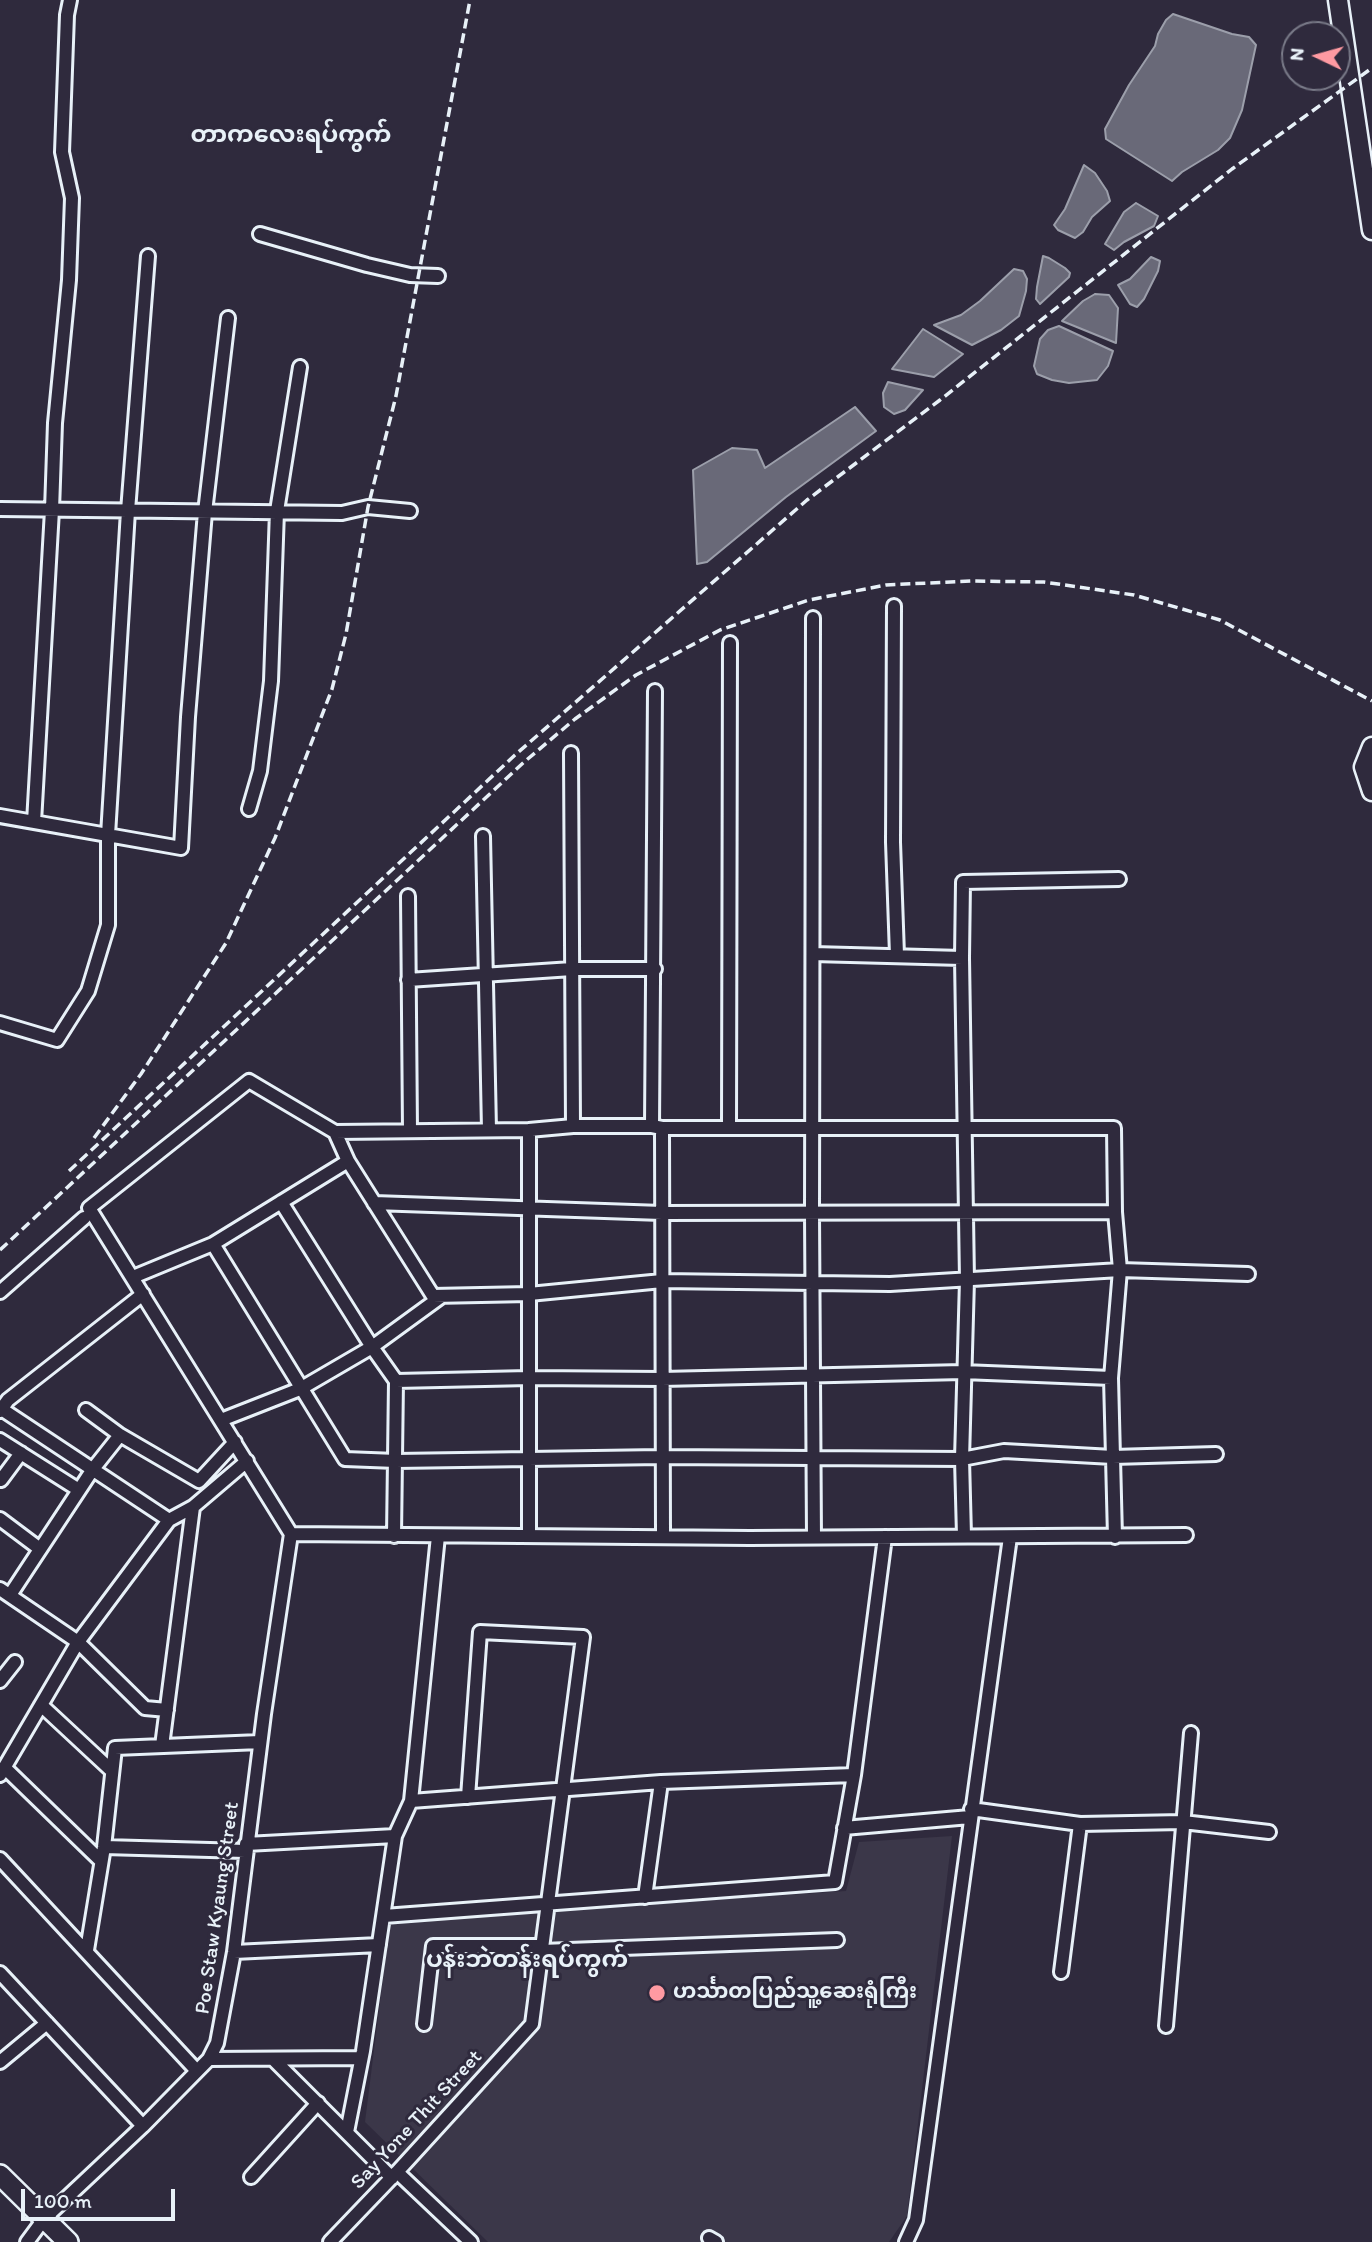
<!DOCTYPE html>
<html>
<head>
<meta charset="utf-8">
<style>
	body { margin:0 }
	#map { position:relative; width:1372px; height:2242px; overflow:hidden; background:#2f2a3d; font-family:Itim,sans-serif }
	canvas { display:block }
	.north { position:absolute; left:1281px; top:21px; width:70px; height:70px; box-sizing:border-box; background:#2f2a3d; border:2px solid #797a88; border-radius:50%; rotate:275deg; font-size:19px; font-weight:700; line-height:28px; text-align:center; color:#e8f1f8 }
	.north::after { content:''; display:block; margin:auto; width:24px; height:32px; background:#ff9aa2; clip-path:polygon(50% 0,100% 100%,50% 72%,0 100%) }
	.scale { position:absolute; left:21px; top:2189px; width:154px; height:32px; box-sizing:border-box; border:4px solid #e8f1f8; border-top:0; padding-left:9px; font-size:21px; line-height:24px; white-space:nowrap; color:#e8f1f8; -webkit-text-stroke:5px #2f2a3d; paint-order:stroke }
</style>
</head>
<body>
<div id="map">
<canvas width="1372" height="2242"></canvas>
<div class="north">N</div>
<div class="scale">100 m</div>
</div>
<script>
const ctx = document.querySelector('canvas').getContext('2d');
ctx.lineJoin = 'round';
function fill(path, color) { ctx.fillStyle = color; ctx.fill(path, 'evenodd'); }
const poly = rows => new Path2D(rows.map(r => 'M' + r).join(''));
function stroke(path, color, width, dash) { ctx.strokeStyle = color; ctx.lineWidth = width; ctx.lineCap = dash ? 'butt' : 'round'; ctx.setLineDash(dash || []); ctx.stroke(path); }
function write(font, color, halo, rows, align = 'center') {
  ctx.font = font + ' Itim,"Noto Sans Myanmar",sans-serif'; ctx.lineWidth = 6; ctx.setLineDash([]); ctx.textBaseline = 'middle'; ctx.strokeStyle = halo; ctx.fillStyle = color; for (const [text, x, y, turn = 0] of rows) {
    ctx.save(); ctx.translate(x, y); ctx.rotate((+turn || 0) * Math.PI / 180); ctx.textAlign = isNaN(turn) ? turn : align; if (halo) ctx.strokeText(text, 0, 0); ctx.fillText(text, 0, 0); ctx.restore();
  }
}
fill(poly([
	[952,1836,907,2216,889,2242,488,2242,365,2122,390,1922,846,1891,859,1842]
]), '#3b3749');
const water = poly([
	[1173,14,1232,34,1249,37,1256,45,1242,110,1230,138,1218,150,1182,172,1172,181,1106,139,1105,129,1129,85,1155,46,1158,34,1166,20,1173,14],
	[1084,165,1095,173,1107,191,1110,201,1092,217,1083,232,1075,238,1058,230,1054,225,1065,209,1084,165],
	[1136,203,1158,216,1154,226,1124,242,1114,250,1105,244,1124,212,1136,203],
	[1043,256,1049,258,1065,268,1070,273,1069,277,1040,304,1036,299,1037,287,1043,256],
	[1151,257,1160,261,1158,271,1144,299,1137,307,1130,304,1118,285,1130,279,1151,257],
	[1014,269,1023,271,1027,279,1026,291,1019,316,1001,330,972,345,934,325,961,315,980,301,1014,269],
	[1095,294,1109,295,1118,308,1116,343,1062,321,1083,301,1095,294],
	[1059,326,1113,351,1108,366,1097,380,1069,383,1052,380,1037,374,1034,366,1040,339,1048,330,1059,326],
	[923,329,963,354,934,377,892,369,923,329],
	[888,382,923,390,905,410,894,414,884,407,883,393,888,382],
	[855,407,876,431,786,497,707,562,697,564,693,470,732,448,757,450,765,468,855,407]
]);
fill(water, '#696978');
stroke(water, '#9c9fab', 2);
const minor = poly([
	[260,234,367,265,410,275,438,276],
	[0,509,342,513,368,507,410,511],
	[894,606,893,842,897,955],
	[813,618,812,1214,814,1537],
	[571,753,573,1126],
	[249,809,260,771,271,681,277,511,300,367],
	[0,816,181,848,188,717,205,512,228,318],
	[34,822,52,510,55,423,69,280,72,198,62,152,67,15,70,0],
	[483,836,489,1130],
	[408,896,410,1131],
	[813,954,962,958],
	[408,980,572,969,655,969],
	[0,1023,57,1040,88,991,108,925,108,835,128,511,148,256],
	[652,1126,655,691],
	[729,1127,730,643],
	[662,1128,663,1537],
	[529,1130,335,1132,249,1081,89,1208,291,1534,750,1538,1186,1535],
	[335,1132,348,1161,433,1296,529,1294,662,1281,890,1284,1120,1270,1248,1274],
	[281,1202,372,1347,396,1381,394,1536],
	[374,1203,662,1213,1115,1212],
	[213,1244,345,1459,396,1461,661,1457,962,1459,1004,1451,1113,1457,1216,1454],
	[133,1277,213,1244,348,1161],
	[0,1292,84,1218],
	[396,1381,529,1378,662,1379,963,1372,1111,1378],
	[0,1408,169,1520],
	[86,1410,120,1435],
	[0,1411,8,1400,143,1294],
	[221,1420,300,1389,372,1347,442,1296],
	[0,1440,79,1490],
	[1,1480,21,1453],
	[0,1519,40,1549],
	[529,1535,529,1130,573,1126,652,1126,662,1128,1114,1128,1115,1212,1120,1270,1111,1378,1115,1537],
	[964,1536,962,1459,967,1280,962,958,963,882,1119,879],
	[0,1589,78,1642,145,1708,167,1710],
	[10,1595,93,1469,120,1435,199,1481,235,1442],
	[0,1681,15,1662],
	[41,1705,112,1771],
	[162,1746,193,1507],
	[5,1768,101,1861],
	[0,1775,78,1642,169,1520,193,1507,247,1461],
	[411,1801,661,1782,854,1775],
	[971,1809,1080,1824,1183,1822,1269,1832],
	[844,1828,970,1817],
	[246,1844,395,1836],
	[104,1847,245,1851],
	[0,1859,197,2071],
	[645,1897,661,1782],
	[384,1916,835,1882,854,1775,885,1537],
	[87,1950,104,1847,115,1748,260,1742],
	[542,1951,837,1940],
	[234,1952,379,1945],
	[1061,1972,1080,1824],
	[0,1973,143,2126],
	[424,2024,433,1946,542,1946],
	[1166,2026,1191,1733],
	[209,2059,361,2058],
	[273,2059,392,2178],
	[0,2062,47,2023],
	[347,2132,363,2051,395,1836,411,1801,438,1536],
	[397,2172,471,2242],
	[251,2177,318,2103],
	[709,2238,716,2242],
	[27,2242,44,2219,143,2126,209,2059,217,2043,234,1952,264,1714,291,1534],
	[330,2242,397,2172,532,2024,583,1637,480,1632,468,1797],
	[906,2242,916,2220,1010,1537]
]);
const secondary = poly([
	[1338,0,1372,230],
	[1372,747,1364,767,1372,791]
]);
const primary = poly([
	[0,2175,68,2242]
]);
stroke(minor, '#e8f1f8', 18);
stroke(secondary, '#e8f1f8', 23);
stroke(primary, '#e8f1f8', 24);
stroke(minor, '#2f2a3d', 12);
stroke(secondary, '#2f2a3d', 18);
stroke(primary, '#2f2a3d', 19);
stroke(poly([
	[94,1138,141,1074,226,943,275,838,332,689,346,634,368,507,396,396,470,0],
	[69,1171,515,755,807,500,940,400,1232,169,1372,68],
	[0,1250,523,763,575,719,636,675,720,630,809,600,886,585,971,581,1044,582,1134,595,1220,620,1372,701]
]), '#e8f1f8', 3.5, [10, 5]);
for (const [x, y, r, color] of [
	[657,1993,9,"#ff9aa2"]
]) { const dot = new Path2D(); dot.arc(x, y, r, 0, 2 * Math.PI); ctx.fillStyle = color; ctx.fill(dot); stroke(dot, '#2f2a3d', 2.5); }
write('21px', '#e8f1f8', '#2f2a3d', [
	["Poe Staw Kyaung Street",218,1908,-82],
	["Say Yone Thit Street",417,2120,-47]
]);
write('bold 21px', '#e8f1f8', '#2f2a3d', [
	["ဟင်္သာတပြည်သူ့ဆေးရုံကြီး",673,1993]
], 'left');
write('bold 24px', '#e8f1f8', '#2f2a3d', [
	["တာကလေးရပ်ကွက်",291,136],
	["ပန်းဘဲတန်းရပ်ကွက်",527,1961]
]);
</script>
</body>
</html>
